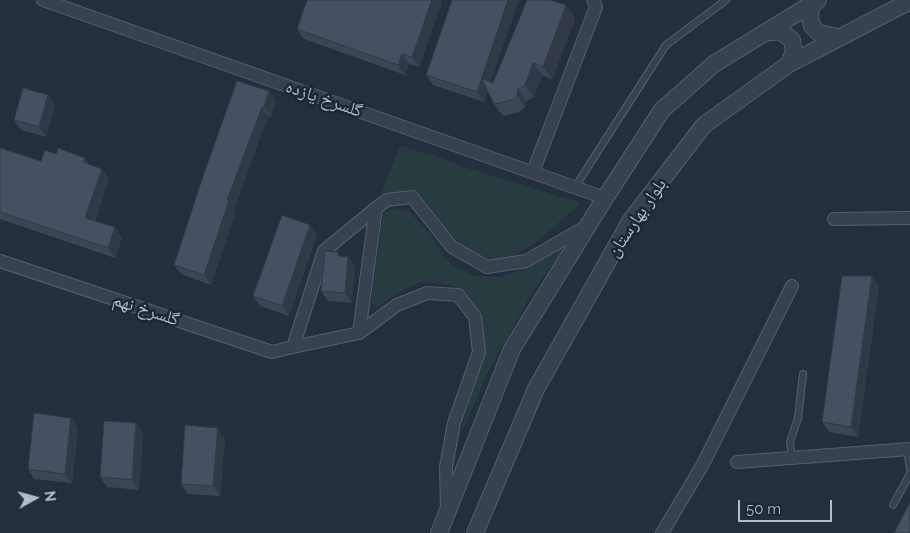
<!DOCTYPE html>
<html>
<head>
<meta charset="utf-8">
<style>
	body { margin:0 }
	#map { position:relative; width:910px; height:533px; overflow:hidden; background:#242f3e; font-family:Raleway,sans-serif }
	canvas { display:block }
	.north { position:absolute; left:10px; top:473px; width:50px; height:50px; -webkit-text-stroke:4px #1d2633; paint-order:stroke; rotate:83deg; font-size:14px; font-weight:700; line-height:20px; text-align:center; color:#b4bcc9 }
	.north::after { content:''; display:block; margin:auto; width:18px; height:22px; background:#b4bcc9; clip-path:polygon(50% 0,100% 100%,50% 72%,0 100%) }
	.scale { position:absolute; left:738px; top:500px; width:94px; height:22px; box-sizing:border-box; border:2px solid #b4bcc9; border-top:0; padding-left:6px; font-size:15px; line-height:18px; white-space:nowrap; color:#b4bcc9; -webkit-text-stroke:4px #1d2633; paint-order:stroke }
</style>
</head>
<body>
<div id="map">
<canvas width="910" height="533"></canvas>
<div class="north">N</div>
<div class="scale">50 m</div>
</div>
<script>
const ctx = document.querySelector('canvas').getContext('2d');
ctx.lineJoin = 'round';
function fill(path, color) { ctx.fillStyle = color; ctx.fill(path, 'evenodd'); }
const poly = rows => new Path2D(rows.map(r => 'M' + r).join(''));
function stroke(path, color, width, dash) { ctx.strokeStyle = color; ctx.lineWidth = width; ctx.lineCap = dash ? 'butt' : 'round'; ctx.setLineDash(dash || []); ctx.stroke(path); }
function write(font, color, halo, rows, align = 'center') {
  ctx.font = font + ' Raleway,"Noto Naskh Arabic",sans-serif'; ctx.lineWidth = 5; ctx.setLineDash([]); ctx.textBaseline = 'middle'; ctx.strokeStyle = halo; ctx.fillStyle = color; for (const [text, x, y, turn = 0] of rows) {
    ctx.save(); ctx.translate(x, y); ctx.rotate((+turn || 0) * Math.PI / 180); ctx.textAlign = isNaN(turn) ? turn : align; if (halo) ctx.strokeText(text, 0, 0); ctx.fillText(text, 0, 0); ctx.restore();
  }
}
fill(poly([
	[400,146,439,157,463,167,581,203,538,241,516,255,492,259,474,254,458,242,423,199,411,190,381,194],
	[393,208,409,211,431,235,442,255,453,266,476,276,502,277,520,270,567,245,533,291,487,374,457,444,484,352,481,318,464,292,453,286,421,282,405,289,378,307,371,304,383,214]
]), '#263c3f');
const service = poly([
	[575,187,666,45,726,0],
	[907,449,910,469],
	[792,458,790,442,798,418,803,374],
	[893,505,910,474]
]);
const minor = poly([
	[43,0,605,198],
	[533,172,596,7,593,0],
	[376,208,387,200,412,197,452,247,487,267,526,261,587,226],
	[834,219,910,218],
	[0,261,272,352,293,347],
	[359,333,376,208,324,251,293,347,359,333,397,305,427,293,458,295,475,317,479,352,454,423,446,467,447,509],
	[737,462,910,449],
	[662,533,703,464,792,286]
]);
const tertiary = poly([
	[818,0,811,7,810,17,812,26,819,33,837,37],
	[764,33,780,31,792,40,794,51,789,64],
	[439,533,512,349,605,198,662,110,714,64,818,0],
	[475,533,536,389,631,220,704,125,789,64,910,1]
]);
stroke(service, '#565f6c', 8);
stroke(minor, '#565f6c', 14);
stroke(tertiary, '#565f6c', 18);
stroke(service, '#38414e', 6);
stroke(minor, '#38414e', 12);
stroke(tertiary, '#38414e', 16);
fill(poly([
	[442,2,419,67,409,64,405,75,304,39,297,29],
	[566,5,575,18,552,80,542,75,534,97,526,101,525,107,520,112,503,116,494,104,488,90,484,102,433,85,426,75,491,82,493,83],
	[269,91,276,101,271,117,268,116,234,209,236,211,211,285,181,274,174,265],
	[48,95,55,105,46,137,21,130,14,120],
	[0,148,41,161,90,165,102,169,109,179,95,221,122,237,115,258,0,219],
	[317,235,289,316,260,306,253,296],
	[341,256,348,257,355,267,352,303,328,301,321,291],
	[879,286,858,437,829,432,822,422],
	[71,418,78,428,72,483,34,479,28,469],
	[136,423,143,433,139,490,107,487,100,477],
	[225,438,220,496,188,494,181,484]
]), '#3b4654');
fill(poly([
	[432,0,441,0,442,2,419,67,412,57],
	[508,0,519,0,484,102,477,92],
	[566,5,575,18,552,80,543,67],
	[402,54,409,64,405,75,398,65],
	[533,63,542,75,534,97,525,85],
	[518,89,526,101,525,107,517,95],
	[269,91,276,101,271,117,264,107],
	[48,95,55,105,46,137,39,127],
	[262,107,268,116,234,209,236,211,211,285,204,275,227,200],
	[85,158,92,168,83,162],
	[102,169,109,179,92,228,85,218],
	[310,225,317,235,289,316,282,306],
	[115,227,122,237,115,258,108,248],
	[348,257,355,267,352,303,345,293],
	[872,276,879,286,858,437,851,427],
	[71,418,78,428,72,483,65,474],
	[136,423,143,433,139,490,132,480],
	[218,428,225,438,220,496,213,486]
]), '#303945');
const building = poly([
	[307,0,432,0,412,57,402,54,398,65,297,29,307,0],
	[452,0,508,0,477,92,426,75,452,0],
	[527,0,550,0,566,5,543,67,533,63,525,85,518,89,517,95,512,100,494,104,482,79,493,83,527,0],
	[237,81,269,91,264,107,262,107,227,200,229,201,204,275,174,265,203,176,237,81],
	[23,88,48,95,39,127,14,120,23,88],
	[0,148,41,161,45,150,56,154,58,148,85,158,83,162,102,169,85,218,115,227,108,248,0,212,0,148],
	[282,215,310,225,282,306,253,296,282,215],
	[325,251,338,252,338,256,348,257,345,293,321,291,325,251],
	[842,276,872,276,851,427,822,422,842,276],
	[34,413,71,418,65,474,28,469,34,413],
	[104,421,136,423,132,480,100,477,104,421],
	[185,425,218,428,213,486,181,484,185,425],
	[910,502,910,533,894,533,910,502]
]);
fill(building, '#455162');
stroke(building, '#303945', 1);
write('18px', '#b4bcc9', '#1d2633', [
	["گلسرخ یازده",324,99,19],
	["بلوار بهارستان",637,218,-56],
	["گلسرخ نهم",146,310,18]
]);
</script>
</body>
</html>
